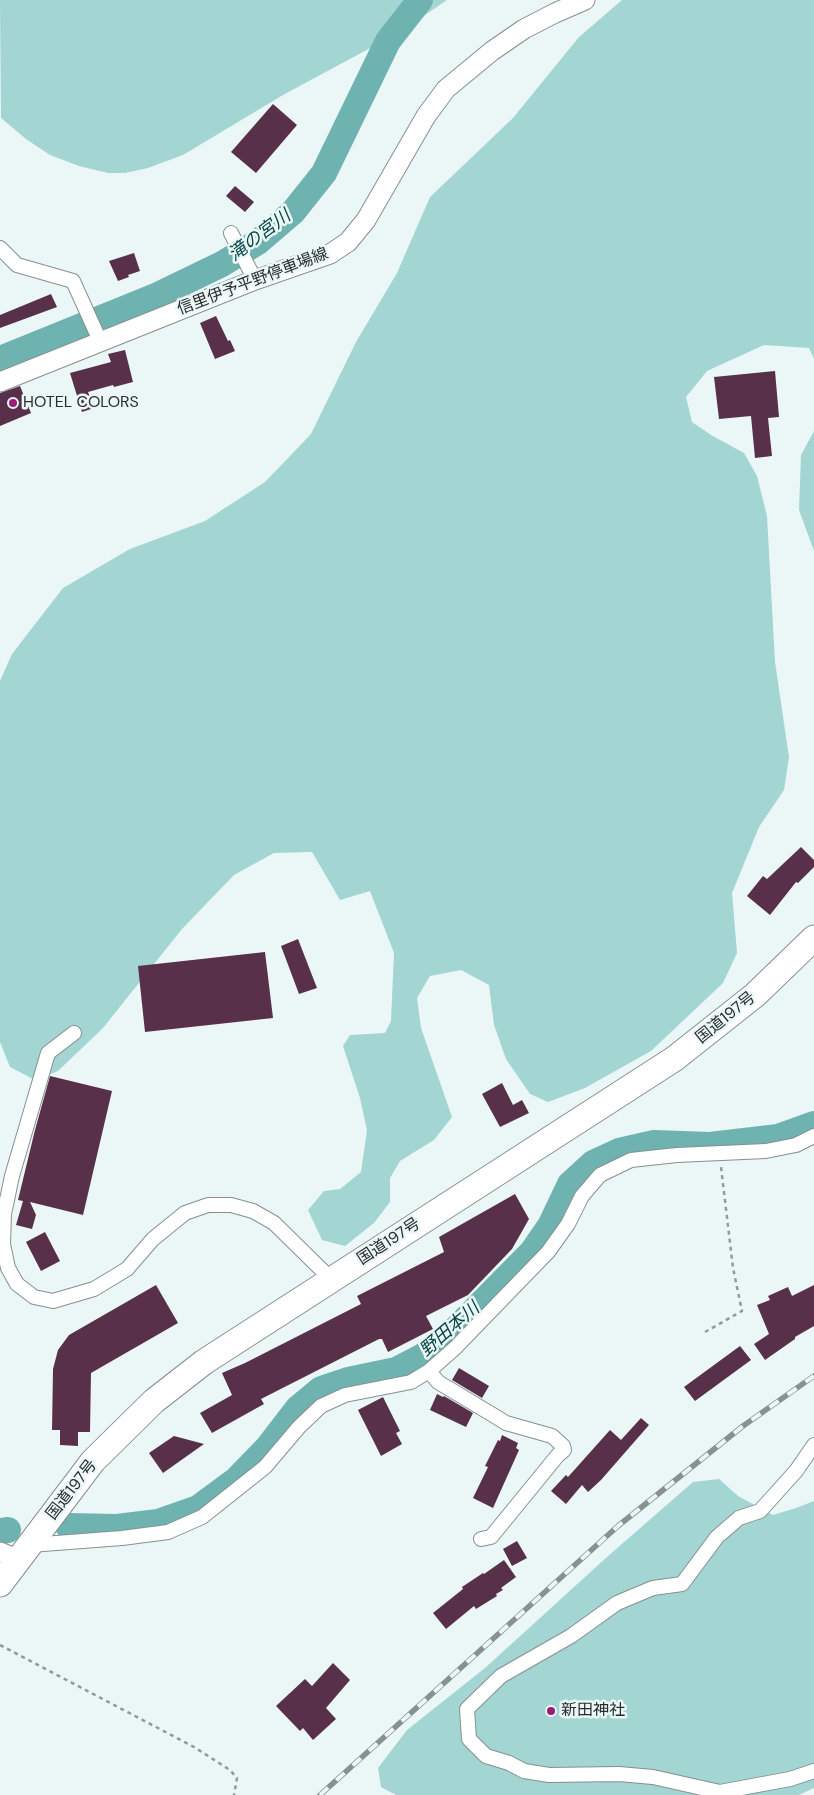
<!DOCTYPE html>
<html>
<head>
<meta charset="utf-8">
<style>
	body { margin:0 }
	canvas { display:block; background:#ebf7f7 }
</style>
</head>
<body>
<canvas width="814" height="1795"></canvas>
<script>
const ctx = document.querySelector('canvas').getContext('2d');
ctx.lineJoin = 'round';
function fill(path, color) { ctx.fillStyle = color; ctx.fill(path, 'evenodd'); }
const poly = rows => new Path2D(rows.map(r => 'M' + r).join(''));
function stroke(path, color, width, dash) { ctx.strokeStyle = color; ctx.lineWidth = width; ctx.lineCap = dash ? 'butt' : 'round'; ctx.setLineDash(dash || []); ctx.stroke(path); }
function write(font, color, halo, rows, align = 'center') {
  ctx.font = font + ' "DM Sans","Noto Sans JP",sans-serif'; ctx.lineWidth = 5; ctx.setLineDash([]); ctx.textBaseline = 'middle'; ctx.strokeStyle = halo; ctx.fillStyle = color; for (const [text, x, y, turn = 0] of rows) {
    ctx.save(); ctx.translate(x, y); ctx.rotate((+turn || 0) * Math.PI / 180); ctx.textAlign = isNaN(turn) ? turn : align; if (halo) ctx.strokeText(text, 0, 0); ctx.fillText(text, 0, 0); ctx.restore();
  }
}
fill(poly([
	[0,0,447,0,400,32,283,95,183,155,148,168,125,173,108,173,79,166,50,155,26,139,1,118],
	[622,0,814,0,814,359,809,348,764,345,707,371,686,397,692,422,711,435,744,453,757,476,767,516,775,662,789,757,784,790,759,827,732,893,737,953,723,983,651,1051,585,1088,548,1102,530,1094,506,1059,494,1025,489,985,461,970,430,976,417,998,421,1028,452,1117,434,1140,400,1161,390,1178,390,1202,374,1223,345,1246,322,1240,308,1210,324,1191,340,1189,361,1172,367,1130,360,1098,343,1046,350,1035,385,1033,391,1021,394,953,370,891,340,900,312,852,274,853,234,875,182,929,103,1028,58,1071,35,1080,10,1067,0,1042,0,681,12,654,63,588,130,549,205,521,265,482,311,434,356,342,397,273,430,197,513,118,579,37],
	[814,431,814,551,799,510,801,455],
	[719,1479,738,1496,773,1515,796,1508,814,1501,814,1788,799,1795,396,1795,381,1787,378,1768,407,1730,485,1668,607,1557,693,1482]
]), '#a3d5d3');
stroke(poly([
	[0,359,158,295,222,264,258,242,293,212,324,173,388,41,420,0],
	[68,1526,117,1527,158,1522,198,1508,236,1480,268,1447,298,1408,321,1389,348,1380,396,1370,423,1356,453,1332,532,1252,550,1226,570,1184,593,1163,619,1151,654,1143,710,1145,778,1137,814,1124],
	[0,1531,8,1530]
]), '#6fb3b1', 26);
fill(poly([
	[273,104,297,125,256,173,231,152],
	[235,186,254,202,245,212,226,196],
	[134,253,140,271,128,275,129,277,118,281,109,261],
	[51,294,57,307,0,328,0,315],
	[216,316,228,341,230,340,235,351,215,359,200,323],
	[125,350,133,382,114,387,113,385,88,392,94,408,82,412,70,373,111,362,108,354],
	[775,371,779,417,768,418,772,456,755,458,751,416,719,419,714,377],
	[20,386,31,413,0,426,0,393],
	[801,847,814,860,814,867,798,883,796,882,770,915,747,896,763,876,767,879],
	[298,939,317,988,299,994,281,946],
	[265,952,273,1018,145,1032,138,966],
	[50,1076,112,1091,83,1215,30,1202,36,1215,32,1229,16,1225,23,1201,18,1200,35,1130],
	[502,1083,513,1105,522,1100,529,1113,500,1127,482,1094],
	[515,1194,529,1219,512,1249,468,1295,426,1316,433,1329,388,1352,382,1339,379,1339,261,1399,264,1404,212,1433,200,1413,232,1395,222,1373,245,1363,361,1304,357,1296,444,1252,439,1237],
	[45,1232,60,1261,41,1271,26,1242],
	[156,1285,178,1323,91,1373,90,1432,78,1432,78,1446,60,1445,60,1430,52,1430,53,1369,58,1350,69,1335],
	[814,1285,814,1326,795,1337,795,1339,765,1360,754,1344,769,1334,757,1305,770,1300,768,1296,788,1287,792,1296],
	[740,1346,751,1360,695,1401,684,1387],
	[459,1368,489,1386,482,1398,452,1380],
	[437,1394,443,1397,444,1396,473,1413,466,1427,430,1410],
	[383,1397,400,1431,396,1433,402,1444,381,1456,358,1410],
	[641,1418,649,1425,601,1480,588,1492,582,1485,566,1504,551,1491,566,1475,568,1477,610,1430,621,1440],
	[502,1435,518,1443,516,1448,519,1450,493,1508,473,1498,488,1467,485,1466,498,1440,500,1441],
	[174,1436,204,1444,163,1473,149,1453],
	[517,1541,527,1558,512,1566,503,1549],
	[504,1560,516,1577,501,1588,503,1590,496,1594,497,1596,476,1609,474,1606,446,1629,433,1613,463,1589,462,1587,483,1573,484,1574],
	[333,1663,350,1680,326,1708,336,1719,313,1740,303,1728,300,1731,276,1706,305,1679,312,1686]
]), '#583049');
const street = poly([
	[231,233,255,280],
	[0,248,17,265,73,281,100,341],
	[74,1033,48,1053,12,1176,4,1214,3,1244,8,1268,17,1284,34,1297,53,1301,94,1289,127,1269,153,1239,185,1213,208,1205,231,1205,253,1211,274,1223,331,1279],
	[429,1371,438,1382,493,1415,506,1423,552,1436,563,1446,564,1450,558,1455,491,1537,481,1539],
	[814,1445,796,1471,760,1511,739,1518,717,1537,682,1584,653,1588,617,1603,571,1636,501,1676,467,1709,469,1739,486,1756,509,1763,524,1771,549,1775,619,1774,653,1777,720,1792,790,1779,814,1771],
	[30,1545,122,1538,168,1532,202,1517,265,1467,299,1427,321,1406,345,1395,411,1382,429,1371,455,1348,548,1252,568,1224,582,1196,600,1175,631,1160,677,1155,766,1151,796,1145,814,1136]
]);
const secondary = poly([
	[0,382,255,280,330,254,348,242,366,220,426,116,446,89,492,51,524,29,555,13,585,0],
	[0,1552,19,1560]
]);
const highway = poly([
	[0,1584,93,1461,154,1401,204,1362,674,1059,755,995,814,938]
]);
stroke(street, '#85908f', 16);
stroke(secondary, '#85908f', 21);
stroke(highway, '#85908f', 27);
stroke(poly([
	[705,1332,742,1311,733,1268,721,1167],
	[0,1645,194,1747,230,1770,237,1778,234,1795]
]), '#919999', 2.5, [4, 4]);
stroke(street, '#fff', 14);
stroke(secondary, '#fff', 19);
stroke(highway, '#fff', 25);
const rail = poly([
	[320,1795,618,1526,743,1426,814,1376]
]);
stroke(rail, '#899190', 5.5);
stroke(rail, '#ebf7f7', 4, [11]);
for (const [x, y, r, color] of [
	[13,403,5,"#9a1e75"],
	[551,1711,5,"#9a1e75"]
]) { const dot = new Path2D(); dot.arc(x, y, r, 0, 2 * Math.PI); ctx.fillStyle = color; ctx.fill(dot); stroke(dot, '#ebf7f7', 2); }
write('16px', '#282d2c', '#ebf7f7', [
	["信里伊予平野停車場線",253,282,-21],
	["国道197号",726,1018,-39],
	["国道197号",389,1242,-33],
	["国道197号",72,1490,-52]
]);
write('16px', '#282d2c', '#ebf7f7', [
	["HOTEL COLORS",23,403],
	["新田神社",561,1711]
], 'left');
write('italic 18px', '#044645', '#ebf7f7', [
	["滝の宮川",260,236,-37],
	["野田本川",450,1330,-41]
]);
</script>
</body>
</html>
